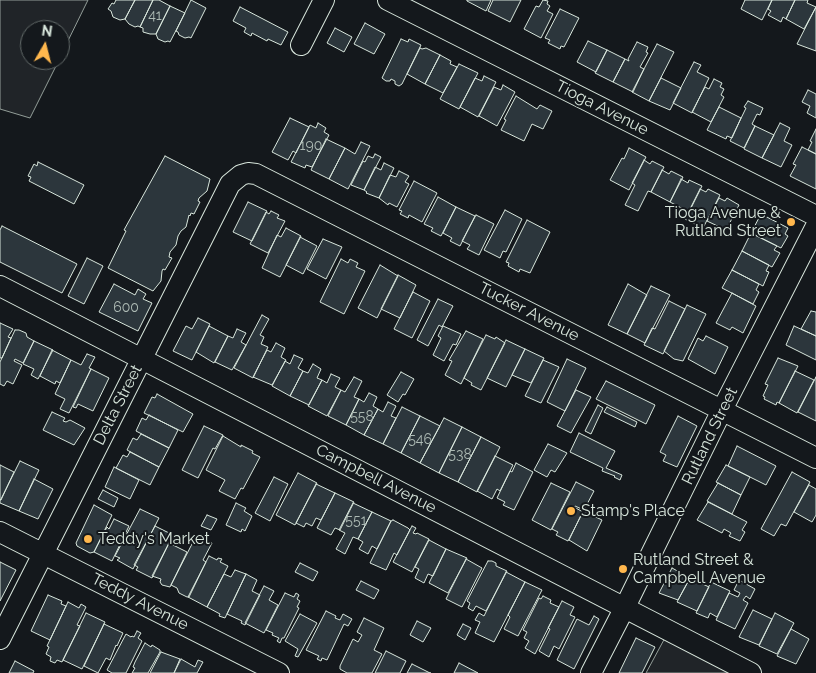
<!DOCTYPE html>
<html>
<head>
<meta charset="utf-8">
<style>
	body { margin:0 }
	#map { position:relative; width:816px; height:673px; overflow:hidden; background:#14181c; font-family:Raleway,sans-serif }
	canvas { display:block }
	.north { position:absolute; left:20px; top:20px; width:50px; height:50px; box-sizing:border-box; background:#14181c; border:1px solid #626a69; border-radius:50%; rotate:8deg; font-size:14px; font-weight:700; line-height:20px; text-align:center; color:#d8e6dc }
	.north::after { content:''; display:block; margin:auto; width:18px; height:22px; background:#ffb74d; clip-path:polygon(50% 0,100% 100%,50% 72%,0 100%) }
</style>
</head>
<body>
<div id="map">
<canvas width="816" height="673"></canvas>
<div class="north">N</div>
</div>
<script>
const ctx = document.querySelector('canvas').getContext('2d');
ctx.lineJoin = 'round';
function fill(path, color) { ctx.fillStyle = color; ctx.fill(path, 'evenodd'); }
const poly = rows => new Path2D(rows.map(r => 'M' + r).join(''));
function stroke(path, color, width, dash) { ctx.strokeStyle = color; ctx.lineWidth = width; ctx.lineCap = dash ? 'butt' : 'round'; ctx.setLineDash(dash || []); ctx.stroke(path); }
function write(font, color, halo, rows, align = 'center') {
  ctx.font = font + ' Raleway,sans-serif'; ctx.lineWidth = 4; ctx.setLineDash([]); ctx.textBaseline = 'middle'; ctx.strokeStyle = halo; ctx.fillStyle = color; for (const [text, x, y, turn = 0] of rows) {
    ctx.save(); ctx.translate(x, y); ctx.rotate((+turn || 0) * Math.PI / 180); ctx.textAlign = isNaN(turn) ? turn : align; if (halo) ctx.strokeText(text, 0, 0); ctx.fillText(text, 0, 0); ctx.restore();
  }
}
const green = poly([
	[0,0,88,0,60,57,60,30,30,30,30,60,59,60,30,118,0,109,0,0],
	[666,636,730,669,729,673,646,673,666,636]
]);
fill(green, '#202428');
stroke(green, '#939e99', 1);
const building = poly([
	[116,0,135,0,125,19,120,20,113,17,111,11,108,9,112,3,114,4,116,0],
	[135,0,153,0,140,27,138,26,135,27,129,24,125,19,135,0],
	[153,0,159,0,170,6,156,34,150,34,143,32,143,28,140,27,153,0],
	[191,0,206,8,191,38,189,37,185,38,179,35,178,32,176,31,191,0],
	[467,0,491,0,486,11,467,1,467,0],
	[493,0,521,0,510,22,488,11,493,0],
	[543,0,548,1,547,4,550,6,547,11,553,14,541,38,524,29,536,6,539,7,543,0],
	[745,0,772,0,762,20,741,9,745,0],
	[772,0,795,0,786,19,783,17,781,22,768,15,771,11,768,9,772,0],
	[795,0,808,0,807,3,816,7,804,29,786,19,795,0],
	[170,6,185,13,170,42,168,41,165,42,158,39,156,34,170,6],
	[240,7,288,32,281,45,268,39,267,41,252,33,251,36,244,32,246,28,233,21,240,7],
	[816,7,816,51,797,44,816,7],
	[560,9,579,18,564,47,561,46,560,49,548,43,550,40,545,38,560,9],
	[365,23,385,34,374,54,354,44,365,23],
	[335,28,352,37,344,52,327,43,335,28],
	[401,39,408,42,409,39,421,45,402,84,399,86,395,84,395,81,391,79,390,81,386,81,382,78,401,39],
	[588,41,607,50,596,72,577,62,588,41],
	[637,42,648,47,646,52,648,53,640,67,644,69,633,92,613,82,625,59,629,61,628,59,637,42],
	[657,44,674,52,649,101,632,92,657,44],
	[420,48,422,49,426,48,440,55,425,84,407,74,420,48],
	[607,50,625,59,613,82,595,73,607,50],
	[440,55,451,61,450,64,457,67,443,93,425,84,440,55],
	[694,62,701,65,697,72,709,78,692,113,673,103,694,62],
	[459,64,478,73,459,109,440,99,459,64],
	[484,76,496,82,478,117,460,107,475,78,482,81,484,76],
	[661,78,681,88,670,110,649,101,661,78],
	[714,79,722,83,720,87,724,89,721,95,724,97,711,122,692,112,705,87,709,89,714,79],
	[503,85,515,92,497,126,479,116,494,87,501,90,503,85],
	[808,90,816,94,816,118,807,113,810,106,802,102,808,90],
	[516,96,537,109,540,105,552,111,543,129,532,124,524,141,501,130,506,120,504,119,516,96],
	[748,101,763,108,760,115,757,114,752,124,755,126,744,148,730,141,746,108,744,107,748,101],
	[719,107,741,118,732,138,727,136,726,139,707,130,719,107],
	[290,118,309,127,296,153,293,151,288,160,272,152,290,118],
	[318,123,326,128,324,132,329,135,312,167,306,165,305,168,291,162,310,125,316,128,318,123],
	[780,123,790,128,784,141,792,145,781,167,762,158,780,123],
	[755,126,774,135,762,158,744,149,755,126],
	[816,129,816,154,808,150,812,142,810,141,816,129],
	[326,139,345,148,329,179,311,170,326,139],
	[361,142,370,146,348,189,329,179,345,148,355,154,361,142],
	[802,147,816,154,816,189,790,176,796,165,793,164,802,147],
	[629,148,646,157,629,190,610,180,622,158,624,159,629,148],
	[375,154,381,157,364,190,351,185,363,161,365,162,368,156,373,158,375,154],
	[165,156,210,179,207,191,199,198,198,201,200,202,194,214,191,213,190,216,189,215,186,227,181,231,178,236,176,245,170,252,169,257,172,258,165,270,163,269,162,271,161,281,153,291,108,268,126,231,124,230,165,156],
	[644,160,650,164,652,161,664,167,651,192,648,191,638,211,625,205,635,185,632,183,644,160],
	[38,162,84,185,74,204,29,181,31,177,28,176,34,164,37,166,38,162],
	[384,163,394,168,379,198,366,193,367,192,364,190,375,167,381,170,384,163],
	[662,170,669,174,671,171,683,177,670,202,651,192,662,170],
	[399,171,409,176,405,182,409,184,397,207,389,203,388,205,379,198,390,175,396,177,399,171],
	[681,179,688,183,689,180,702,186,689,212,670,202,681,179],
	[414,181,437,193,422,222,409,215,408,218,400,214,402,211,399,210,414,181],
	[700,189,706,192,708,189,720,195,703,228,685,219,700,189],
	[438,197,456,207,441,236,431,231,433,228,424,224,438,197],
	[719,198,725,201,727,198,739,205,726,230,707,221,719,198],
	[248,202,267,211,252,241,233,232,248,202],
	[456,207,475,216,460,246,450,241,452,238,443,233,456,207],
	[505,210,522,219,506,252,503,251,500,258,484,250,505,210],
	[271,211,279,215,277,218,285,221,268,253,250,244,266,212,269,214,271,211],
	[761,214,788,228,785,234,788,236,781,248,751,233,761,214],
	[476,215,494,224,479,255,467,249,470,245,462,241,476,215],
	[527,220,550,232,530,273,520,269,519,272,508,266,509,263,506,262,527,220],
	[2,226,77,264,62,293,0,262,0,230,2,226],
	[286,228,301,236,280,277,262,268,277,235,281,237,286,228],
	[751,233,777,246,774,250,780,253,772,267,742,251,751,233],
	[300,237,317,246,303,274,286,265,300,237],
	[323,239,342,247,326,279,307,269,323,239],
	[742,251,769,265,766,271,769,272,763,286,732,270,742,251],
	[87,258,103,266,84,304,68,296,87,258],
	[341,259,348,263,350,259,358,263,356,267,365,271,344,314,320,302,341,259],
	[380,265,398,276,377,318,358,308,380,265],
	[732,270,759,284,756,290,759,292,753,304,722,288,732,270],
	[398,275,416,285,400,318,381,309,398,275],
	[114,284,135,295,138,289,146,294,143,299,152,303,138,331,99,312,114,284],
	[628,284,647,295,627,334,608,325,628,284],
	[651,286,670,295,645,343,627,334,651,286],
	[413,292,430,301,412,338,394,329,413,292],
	[732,293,756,306,743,333,732,327,730,330,716,323,732,293],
	[438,299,453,306,442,327,439,325,428,346,417,340,438,299],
	[669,301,685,309,663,354,644,345,652,328,655,329,669,301],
	[687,305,706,314,683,361,674,359,664,351,687,305],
	[811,311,816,312,816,336,801,329,811,311],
	[262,315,269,319,260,335,264,337,261,344,268,347,253,378,234,368,262,315],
	[198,318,210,324,192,360,173,351,186,326,192,329,198,318],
	[0,323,13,329,8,337,11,338,2,358,0,358,0,323],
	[209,326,228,336,214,363,196,352,209,326],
	[443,326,461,334,456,345,453,344,444,361,433,355,441,338,438,336,443,326],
	[794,326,816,336,816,360,786,345,794,326],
	[237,329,246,333,241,342,246,345,232,370,215,362,228,336,233,338,237,329],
	[15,330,19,330,26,333,27,337,34,341,23,363,15,359,14,361,22,365,13,384,7,381,4,386,0,384,0,362,15,330],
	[466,331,483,339,461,384,445,375,452,361,449,360,466,331],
	[486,335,495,339,496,337,505,343,481,390,471,385,472,383,464,378,486,335],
	[706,336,728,347,715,374,688,359,698,338,703,341,706,336],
	[506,340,525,349,506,387,487,378,506,340],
	[34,341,53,350,38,379,31,375,34,369,23,364,34,341],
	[276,343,285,348,281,357,286,360,272,385,253,377,267,350,271,352,276,343],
	[525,349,544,358,531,383,512,375,525,349],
	[52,350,71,360,60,383,56,381,55,384,40,376,52,350],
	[87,354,95,357,89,368,91,369,69,413,60,409,65,399,55,394,71,360,81,365,87,354],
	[294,355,303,359,298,368,303,371,290,396,272,386,285,361,290,364,294,355],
	[778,358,798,366,779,403,777,402,776,405,764,399,765,397,763,396,768,385,765,384,778,358],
	[567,359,586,368,565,411,547,402,567,359],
	[543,360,559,367,541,403,525,396,543,360],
	[313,364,321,369,317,378,322,380,309,405,290,396,303,371,308,373,313,364],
	[91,369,109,378,93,411,78,404,76,408,73,407,91,369],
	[795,371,814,380,797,413,779,403,795,371],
	[401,372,414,379,405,395,403,394,398,402,387,395,401,372],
	[331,374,340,378,335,387,341,390,327,416,308,406,322,380,327,383,331,374],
	[354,377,362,381,354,397,359,399,346,425,328,416,341,390,345,392,354,377],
	[816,377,816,421,798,412,816,377],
	[606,381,655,405,646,424,596,399,606,381],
	[576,390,591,397,571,433,557,426,576,390],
	[369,393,377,397,373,406,378,409,364,435,346,425,359,399,364,402,369,393],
	[157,394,193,414,183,432,144,413,152,397,155,398,157,394],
	[388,402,396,406,391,416,396,418,383,444,364,435,378,409,383,412,388,402],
	[598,405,603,408,591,434,585,431,598,405],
	[402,407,420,416,401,453,383,444,402,407],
	[607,407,637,422,635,427,604,412,607,407],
	[52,412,65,418,63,421,66,422,70,420,85,428,74,445,43,430,52,412],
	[149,415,178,430,169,448,136,431,142,418,146,420,149,415],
	[420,416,440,426,420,463,401,453,420,416],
	[678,416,697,426,677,467,663,461,666,455,660,452,678,416],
	[444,418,462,427,439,473,420,463,444,418],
	[204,426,223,435,215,449,213,448,198,478,182,470,204,426],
	[462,427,481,437,458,482,439,473,462,427],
	[579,433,615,451,606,468,622,475,620,480,614,477,615,476,602,471,603,468,570,452,579,433],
	[141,434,169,448,159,467,127,450,133,438,137,440,141,434],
	[223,436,241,447,241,445,253,451,252,453,260,457,243,489,241,488,235,499,219,491,225,480,206,470,223,436],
	[481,437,500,447,477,492,458,482,481,437],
	[548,444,567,453,555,472,551,470,547,477,534,470,548,444],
	[737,446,776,466,766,485,728,466,737,446],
	[130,452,159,467,150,485,116,468,123,455,127,457,130,452],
	[495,456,513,465,500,491,497,489,492,499,477,491,495,456],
	[20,461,39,470,19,511,0,503,0,501,20,461],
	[516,463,533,472,514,510,503,505,505,502,497,498,510,471,512,472,516,463],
	[0,465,14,472,1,500,0,499,0,465],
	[726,465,750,477,741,495,716,482,726,465],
	[114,467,139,480,130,499,105,487,114,467],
	[792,472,810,482,786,526,781,524,774,536,761,529,792,472],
	[298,473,317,483,295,525,276,515,298,473],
	[274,477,288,484,270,521,255,513,274,477],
	[34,479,53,489,38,519,19,511,34,479],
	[576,482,594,491,584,510,575,506,574,507,583,512,568,541,556,535,558,532,552,529,576,482],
	[551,483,570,492,551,530,532,520,551,483],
	[718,483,741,495,732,514,707,501,718,483],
	[316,484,335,493,321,520,316,518,312,526,306,523,304,527,296,523,316,484],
	[809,485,816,489,816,515,812,522,794,512,809,485],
	[103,490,118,498,114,507,98,499,103,490],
	[335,493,354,502,340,530,335,528,331,535,317,528,335,493],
	[708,502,747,522,742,530,745,532,740,541,729,536,731,533,724,529,722,533,697,520,708,502],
	[236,503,246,508,244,511,252,516,245,531,242,529,241,532,226,525,236,503],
	[353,503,372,512,358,539,353,537,345,554,336,549,345,533,339,530,353,503],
	[94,505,112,515,94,552,90,553,77,546,76,543,94,505],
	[140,509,159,518,133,569,117,560,120,558,115,556,140,509],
	[583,511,602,520,587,551,569,540,583,511],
	[372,512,391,521,377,549,372,546,368,554,359,549,363,542,358,539,372,512],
	[207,515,217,519,211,530,201,526,207,515],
	[114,519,129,526,112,561,94,552,107,527,109,529,114,519],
	[393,520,408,528,410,530,397,555,394,553,386,570,370,563,391,521,393,520],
	[155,526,173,535,152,578,136,570,138,567,134,565,155,526],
	[412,526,416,528,413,533,416,534,417,533,429,539,412,572,393,562,412,526],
	[204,539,212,543,203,560,206,562,189,597,187,597,179,593,177,588,171,585,194,540,202,544,204,539],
	[429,540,446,549,433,576,428,574,424,583,415,578,419,569,415,567,429,540],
	[169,543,187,552,170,587,162,585,160,582,161,579,152,576,169,543],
	[446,549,467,558,448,593,429,583,446,549],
	[209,556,217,560,218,558,222,559,220,562,228,566,207,607,188,597,209,556],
	[466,559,482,568,462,607,446,599,466,559],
	[488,561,492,561,496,563,496,566,507,571,486,611,476,606,473,611,468,608,470,603,467,601,488,561],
	[0,562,16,570,0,601,0,562],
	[300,563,318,572,313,581,295,572,300,563],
	[672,568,690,578,678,600,659,593,672,568],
	[235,570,246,574,225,618,219,616,220,614,207,607,224,574,231,577,235,570],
	[506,572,525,582,494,642,475,633,480,622,475,620,479,613,484,616,506,572],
	[246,574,257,580,252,591,260,595,245,625,241,623,242,621,227,614,246,574],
	[690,578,709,587,697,611,677,602,690,578],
	[739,580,755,589,750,599,746,596,743,600,748,603,735,629,716,620,729,593,738,597,740,593,734,590,739,580],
	[361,581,379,590,374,599,356,590,361,581],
	[525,582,542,590,518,636,504,629,510,617,508,615,525,582],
	[711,582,730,591,717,617,710,613,708,618,696,613,711,582],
	[264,586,274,591,269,600,278,605,264,633,245,623,264,586],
	[285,593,294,597,296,593,299,595,297,599,300,601,297,607,299,608,284,638,282,638,280,643,277,641,279,638,272,635,273,633,266,630,285,593],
	[48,595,62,601,61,604,66,606,50,640,31,631,48,595],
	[543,596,551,600,550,603,559,607,535,654,525,648,529,641,524,638,527,632,523,630,539,598,541,599,543,596],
	[562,601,574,607,570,615,575,617,559,649,554,646,549,657,539,651,550,629,548,628,562,601],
	[68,602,79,608,81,604,86,607,77,625,80,626,62,662,57,660,55,663,50,661,51,657,46,654,49,647,47,646,68,602],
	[753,610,772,619,759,645,739,637,753,610],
	[326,611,336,616,335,618,340,620,343,614,352,619,348,626,344,624,327,660,322,658,321,661,317,659,319,656,306,650,326,611],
	[86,613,105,622,82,669,63,660,86,613],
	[775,613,794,623,777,654,759,646,775,613],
	[300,614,317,623,298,657,295,656,298,649,285,641,300,614],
	[594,616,599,619,574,669,557,660,577,619,589,625,594,616],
	[364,618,384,628,374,650,382,654,372,673,347,673,340,669,340,666,353,639,358,642,362,635,357,632,364,618],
	[417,621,431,628,423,642,410,635,417,621],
	[104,624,123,633,117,646,116,645,110,660,106,658,98,673,84,666,104,624],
	[463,624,471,628,465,640,457,635,463,624],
	[791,629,809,639,796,664,777,656,791,629],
	[137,631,141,633,138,638,142,641,126,673,112,673,107,670,126,634,131,637,132,636,134,637,137,631],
	[636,638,655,647,642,673,619,673,636,638],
	[145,643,151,647,152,645,160,650,160,652,148,673,132,673,135,668,133,667,135,662,145,643],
	[386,651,406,661,400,673,375,673,386,651],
	[161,652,180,659,174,673,150,673,161,652],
	[181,659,195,667,198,660,203,662,197,673,174,673,181,659],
	[15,661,34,671,33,673,9,673,15,661],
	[459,663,478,673,454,673,459,663],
	[412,664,430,673,431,673,407,673,412,664]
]);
fill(building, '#2c363c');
stroke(building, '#d8e6dc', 1);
const minor = poly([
	[388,0,816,216],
	[301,45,324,0],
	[0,286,751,673],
	[0,532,279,673],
	[0,639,230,184,241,175,248,173,256,174,816,458],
	[591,673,625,607,722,410,816,226]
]);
stroke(minor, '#d8e6dc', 22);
stroke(minor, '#14181c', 20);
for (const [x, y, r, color] of [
	[791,222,5,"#ffb74d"],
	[571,511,5,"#ffb74d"],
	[88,539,5,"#ffb74d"],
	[623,569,5,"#ffb74d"]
]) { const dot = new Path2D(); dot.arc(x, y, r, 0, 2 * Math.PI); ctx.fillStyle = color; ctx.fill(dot); stroke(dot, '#14181c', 2); }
write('14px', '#adbab4', null, [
	["41",155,16],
	["190",311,146],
	["600",126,308],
	["558",362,417],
	["546",420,440],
	["538",460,455],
	["551",356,521]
]);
write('16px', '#d8e6dc', '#14181c', [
	["Tioga Avenue",602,108,27],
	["Tucker Avenue",529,312,27],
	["Delta Street",118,405,-63],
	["Rutland Street",710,436,-64],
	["Campbell Avenue",376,479,27],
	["Teddy Avenue",140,602,27]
]);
write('16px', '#d8e6dc', '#14181c', [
	["Tioga Avenue &",781,213,"right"],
	["Rutland Street",781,231,"right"],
	["Stamp's Place",581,511],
	["Teddy's Market",98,539],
	["Rutland Street &",633,560],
	["Campbell Avenue",633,578]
], 'left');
</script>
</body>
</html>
